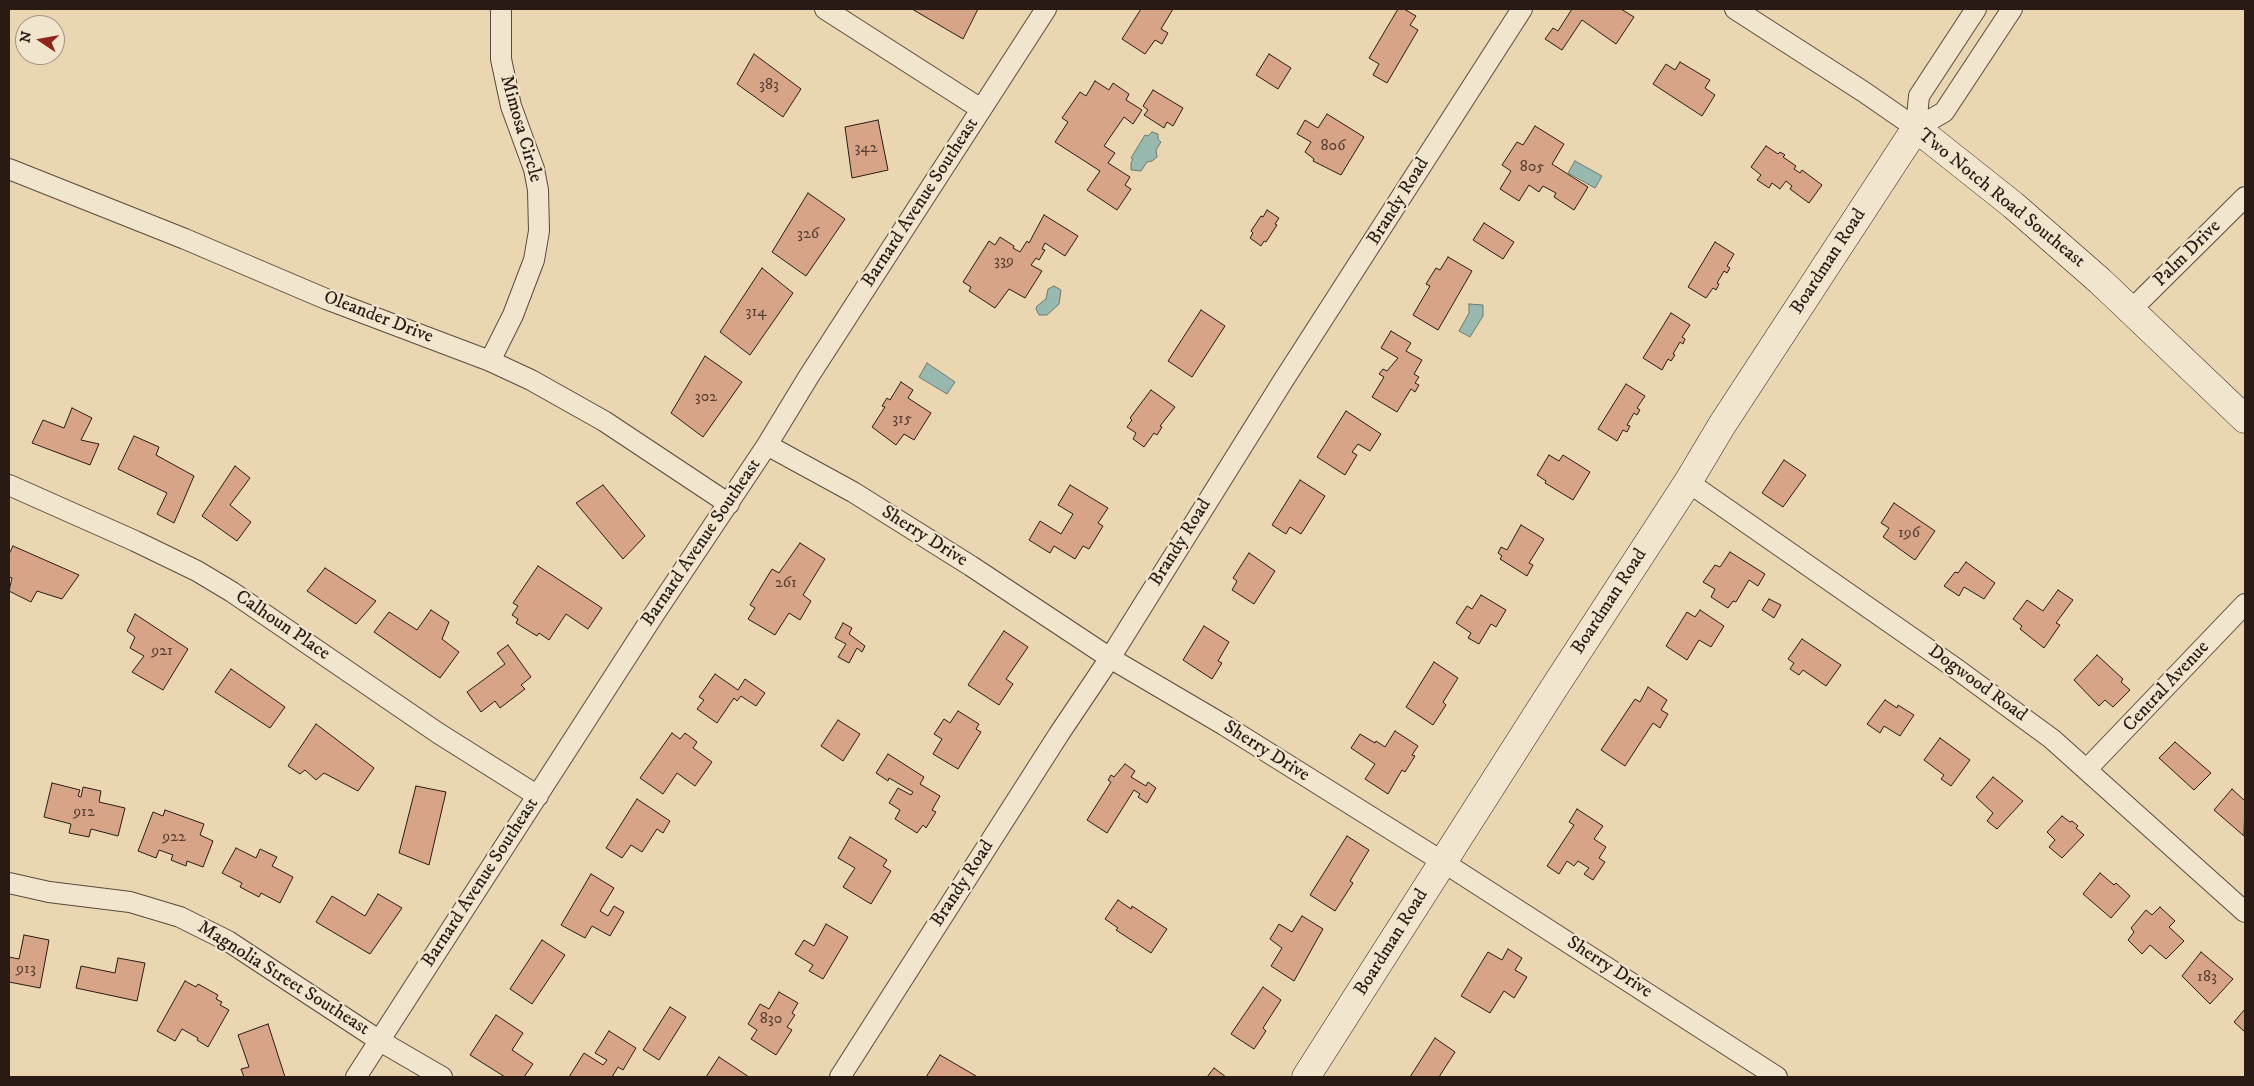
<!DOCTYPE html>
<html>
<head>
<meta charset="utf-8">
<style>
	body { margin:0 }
	#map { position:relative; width:2254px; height:1086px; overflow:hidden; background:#ead7b2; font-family:"IM FELL DW Pica",serif }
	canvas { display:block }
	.frame { position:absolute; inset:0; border:10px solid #291b14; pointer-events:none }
	.north { position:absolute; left:15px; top:15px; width:50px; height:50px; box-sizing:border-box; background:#f1e5cd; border:1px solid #a19483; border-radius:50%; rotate:282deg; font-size:14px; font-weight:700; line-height:20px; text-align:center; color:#291b14 }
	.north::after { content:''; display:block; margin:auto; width:18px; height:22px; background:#8f2418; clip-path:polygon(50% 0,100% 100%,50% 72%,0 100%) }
</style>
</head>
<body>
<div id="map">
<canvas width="2254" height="1086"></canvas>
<div class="frame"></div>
<div class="north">N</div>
</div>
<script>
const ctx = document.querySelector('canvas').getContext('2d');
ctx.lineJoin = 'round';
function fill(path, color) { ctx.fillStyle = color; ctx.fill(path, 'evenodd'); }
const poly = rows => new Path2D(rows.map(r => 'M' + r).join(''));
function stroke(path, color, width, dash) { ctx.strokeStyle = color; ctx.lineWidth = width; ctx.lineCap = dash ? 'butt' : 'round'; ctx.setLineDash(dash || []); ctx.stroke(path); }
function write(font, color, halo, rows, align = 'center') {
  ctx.font = font + ' "IM FELL DW Pica",serif'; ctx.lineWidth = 4.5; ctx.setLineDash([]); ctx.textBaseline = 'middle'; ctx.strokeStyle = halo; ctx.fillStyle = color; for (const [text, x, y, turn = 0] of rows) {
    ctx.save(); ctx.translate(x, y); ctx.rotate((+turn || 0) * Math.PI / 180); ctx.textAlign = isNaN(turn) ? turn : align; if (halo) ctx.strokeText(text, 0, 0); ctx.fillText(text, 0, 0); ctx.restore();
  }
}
const water = poly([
	[1152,132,1158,134,1158,139,1161,142,1156,150,1157,157,1152,161,1147,162,1141,171,1131,170,1131,163,1133,159,1131,158,1145,135,1148,136,1152,132],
	[1575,161,1602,176,1595,188,1568,173,1575,161],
	[1054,286,1061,290,1059,304,1047,315,1039,315,1036,309,1037,306,1046,299,1048,289,1054,286],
	[1469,304,1483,305,1483,316,1470,337,1459,331,1469,313,1469,304],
	[927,363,955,382,947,394,919,377,927,363]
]);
fill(water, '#98b9af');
stroke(water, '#6c7a71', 1);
const building = poly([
	[912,9,978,9,963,39,912,9],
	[1141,9,1173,9,1161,29,1168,33,1162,44,1155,40,1145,54,1122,39,1141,9],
	[1398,9,1404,9,1416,16,1410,25,1418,30,1387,83,1373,75,1379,64,1369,58,1398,9],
	[1572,9,1621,9,1634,17,1616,44,1582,20,1562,50,1545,39,1553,28,1558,31,1572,9],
	[754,54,801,89,783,117,737,84,754,54],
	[1269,54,1291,68,1278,89,1256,75,1269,54],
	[1680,62,1710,80,1705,88,1715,95,1702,116,1653,84,1666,64,1675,70,1680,62],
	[1095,81,1109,90,1113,83,1129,94,1126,100,1142,110,1133,124,1124,117,1104,146,1115,153,1108,163,1130,177,1125,185,1131,189,1117,210,1087,190,1100,171,1055,142,1068,122,1062,118,1080,92,1086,96,1095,81],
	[1153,90,1183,108,1173,126,1167,122,1164,128,1144,115,1148,110,1143,106,1153,90],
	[1327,114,1364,137,1341,175,1313,161,1314,159,1305,152,1311,142,1297,134,1305,120,1318,128,1327,114],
	[878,120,888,170,852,178,845,127,878,120],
	[1535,126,1564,144,1552,164,1588,187,1574,210,1554,197,1556,193,1543,186,1539,192,1529,185,1519,201,1500,189,1511,171,1502,165,1517,142,1523,145,1535,126],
	[1766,146,1778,154,1780,152,1785,155,1783,157,1796,166,1794,169,1800,173,1802,170,1822,185,1809,203,1790,189,1792,186,1786,181,1780,189,1772,183,1769,188,1757,180,1761,175,1751,167,1766,146],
	[808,193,845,219,806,276,772,252,808,193],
	[1267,210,1279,218,1275,224,1277,225,1266,242,1264,241,1261,246,1250,238,1253,233,1251,231,1261,216,1263,217,1267,210],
	[1044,215,1078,236,1065,256,1045,243,1042,249,1045,250,1039,260,1036,258,1031,265,1042,271,1025,298,1009,289,995,308,969,291,971,287,963,282,989,241,995,245,1000,237,1014,246,1013,248,1020,252,1027,241,1029,243,1044,215],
	[1484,223,1514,242,1503,259,1473,240,1484,223],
	[1715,242,1734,254,1727,266,1730,268,1727,273,1724,271,1717,283,1719,284,1716,290,1713,288,1706,298,1688,287,1715,242],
	[1448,257,1472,271,1438,330,1413,315,1430,286,1426,284,1436,268,1440,270,1448,257],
	[762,268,793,293,750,355,720,332,762,268],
	[1201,310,1225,326,1192,377,1168,361,1201,310],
	[1671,313,1690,325,1682,337,1685,339,1683,344,1680,342,1673,354,1675,355,1671,361,1668,359,1662,370,1643,358,1671,313],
	[1391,331,1411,343,1406,351,1422,360,1414,374,1419,377,1415,383,1419,385,1415,392,1411,389,1397,412,1372,397,1384,377,1379,374,1383,369,1387,371,1398,358,1381,348,1391,331],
	[705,356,742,382,703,437,671,413,705,356],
	[901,382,913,390,908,398,931,413,914,440,904,434,896,445,872,427,885,407,882,406,887,398,890,400,901,382],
	[1626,384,1645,396,1637,408,1640,410,1637,415,1634,413,1627,425,1630,426,1627,432,1623,430,1617,441,1598,429,1626,384],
	[1151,390,1175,407,1160,426,1162,427,1157,435,1154,433,1144,447,1133,439,1136,433,1127,427,1132,420,1130,418,1151,390],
	[72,408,92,418,81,440,99,444,90,465,32,443,43,420,64,428,72,408],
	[1346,411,1381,434,1370,451,1358,444,1352,452,1357,455,1345,475,1317,457,1346,411],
	[134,436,159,447,156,455,194,476,174,523,157,514,167,493,118,469,134,436],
	[1549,455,1559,461,1563,455,1590,472,1573,500,1545,483,1546,481,1537,475,1549,455],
	[1784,460,1806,475,1783,507,1762,493,1784,460],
	[235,466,250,478,230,505,251,522,237,541,202,516,235,466],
	[1300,480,1325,496,1301,534,1290,527,1286,534,1272,525,1300,480],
	[603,485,645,536,623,559,576,503,603,485],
	[1070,485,1108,508,1098,523,1103,526,1089,549,1083,546,1075,559,1054,546,1050,553,1029,540,1040,521,1061,534,1073,514,1058,505,1070,485],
	[1894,503,1935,531,1915,560,1883,537,1889,528,1881,523,1894,503],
	[1521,525,1544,539,1529,563,1533,565,1527,576,1500,559,1502,556,1498,553,1501,547,1507,550,1521,525],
	[800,543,825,559,803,595,811,601,800,620,789,613,775,635,748,619,755,608,750,605,772,569,779,573,800,543],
	[13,546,79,575,62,599,37,591,31,602,9,591,12,578,9,577,9,554,13,546],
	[1730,552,1765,574,1758,586,1749,580,1736,602,1733,601,1728,608,1711,597,1715,589,1703,582,1715,565,1720,567,1730,552],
	[1249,553,1275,571,1254,604,1232,590,1237,581,1233,578,1249,553],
	[1966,562,1995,583,1984,599,1964,587,1959,596,1944,586,1955,572,1958,573,1966,562],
	[538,566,602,608,588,629,566,614,549,640,539,633,537,636,516,623,518,619,512,615,518,606,513,603,538,566],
	[325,568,376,601,356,624,307,591,325,568],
	[2058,590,2073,600,2056,623,2060,625,2044,648,2020,629,2022,626,2013,619,2027,600,2043,611,2058,590],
	[1481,595,1506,610,1496,627,1491,624,1479,644,1468,638,1471,633,1456,623,1467,606,1472,609,1481,595],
	[1769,599,1781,605,1774,618,1762,610,1769,599],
	[431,610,449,622,442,639,459,652,440,678,374,632,389,612,417,630,431,610],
	[1700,610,1724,626,1711,647,1699,640,1687,660,1666,646,1687,612,1695,617,1700,610],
	[135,614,188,649,163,690,132,672,144,656,130,648,135,637,127,631,135,614],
	[843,623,852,628,849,634,865,646,862,652,857,648,849,663,838,657,846,644,835,638,843,623],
	[1204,626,1229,642,1218,661,1222,663,1212,679,1183,660,1204,626],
	[1004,631,1028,647,1006,679,1013,684,999,705,968,685,1004,631],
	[1802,639,1841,665,1826,686,1803,670,1799,675,1790,669,1794,663,1788,659,1802,639],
	[508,645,531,677,521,685,525,689,500,708,495,701,481,712,467,692,505,664,497,653,508,645],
	[2097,655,2123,679,2121,682,2130,690,2113,707,2105,700,2099,706,2074,680,2097,655],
	[1434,662,1458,678,1443,702,1446,705,1433,725,1406,707,1434,662],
	[231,669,285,707,270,728,215,692,231,669],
	[715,674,738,690,745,679,765,693,756,706,741,696,737,701,734,698,717,723,697,709,704,700,699,697,715,674],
	[1648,687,1667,700,1661,710,1668,714,1660,728,1653,723,1625,766,1601,750,1635,699,1640,702,1648,687],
	[1885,700,1897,708,1898,705,1914,715,1900,736,1884,726,1880,733,1867,724,1885,700],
	[958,711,979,724,976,729,981,732,958,769,933,754,942,739,934,734,944,719,950,723,958,711],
	[838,720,860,734,843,761,821,746,838,720],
	[316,724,374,768,358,791,324,773,316,780,305,770,300,774,288,766,316,724],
	[1395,731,1418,746,1412,755,1415,756,1405,772,1402,770,1388,794,1365,779,1375,764,1351,748,1360,734,1375,743,1376,741,1385,747,1395,731],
	[672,733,680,739,685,733,697,742,693,748,712,762,695,786,677,773,663,794,640,778,672,733],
	[1940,738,1970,760,1951,786,1941,779,1944,775,1924,760,1940,738],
	[2175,742,2211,773,2194,790,2159,758,2175,742],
	[888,754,924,777,920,784,940,796,932,810,936,812,926,828,923,825,917,833,895,819,900,810,889,803,898,788,911,795,913,792,889,778,888,781,876,773,888,754],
	[1125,764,1135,771,1131,777,1146,786,1148,782,1156,788,1147,803,1138,797,1140,794,1134,790,1107,833,1087,820,1111,782,1108,780,1111,775,1114,777,1125,764],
	[1993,777,2023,801,1997,829,1987,821,1993,813,1976,797,1993,777],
	[52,783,80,790,78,796,81,797,83,787,101,791,99,802,125,808,118,836,91,829,89,837,69,833,71,824,44,817,52,783],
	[416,786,446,792,429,865,399,853,416,786],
	[2232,789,2245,801,2244,836,2214,810,2232,789],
	[637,799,670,821,663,833,657,829,642,852,631,845,622,858,606,848,637,799],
	[1577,809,1603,826,1594,839,1606,847,1599,858,1605,862,1593,880,1584,874,1589,868,1578,861,1574,866,1567,861,1559,874,1547,866,1574,825,1569,822,1577,809],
	[165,810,204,824,200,835,213,841,203,867,187,861,186,866,171,860,173,855,159,850,156,858,138,851,153,812,163,816,165,810],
	[2062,816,2070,822,2072,821,2078,826,2076,828,2084,835,2062,858,2049,847,2055,840,2047,832,2062,816],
	[1347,836,1369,850,1350,881,1353,883,1335,911,1310,895,1347,836],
	[850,837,887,860,883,866,891,871,871,904,843,887,855,868,838,858,850,837],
	[236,848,256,858,260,849,277,857,272,866,293,877,280,903,261,893,259,897,240,887,242,883,222,873,236,848],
	[2100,873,2114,885,2116,883,2130,896,2111,918,2083,894,2100,873],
	[591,874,614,888,600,911,608,916,614,906,624,912,610,936,592,926,585,938,561,925,591,874],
	[378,894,402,908,370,954,316,922,332,896,365,916,378,894],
	[1118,900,1131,909,1132,906,1167,929,1151,953,1116,930,1118,928,1105,919,1118,900],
	[2160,907,2175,921,2169,927,2184,941,2166,959,2150,945,2142,954,2128,940,2134,932,2131,928,2146,910,2152,915,2160,907],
	[1302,916,1323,929,1294,981,1271,966,1282,948,1270,939,1279,924,1292,932,1302,916],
	[826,924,848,937,823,979,809,971,813,965,795,954,804,940,814,946,826,924],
	[24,935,49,940,40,988,9,982,9,957,19,959,24,935],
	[542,940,565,955,532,1004,510,989,542,940],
	[1508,949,1522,958,1515,970,1527,977,1514,998,1504,991,1490,1013,1461,996,1488,952,1502,960,1508,949],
	[2201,952,2233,979,2210,1004,2182,976,2201,952],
	[118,958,145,963,137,1001,76,988,81,966,115,973,118,958],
	[185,981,196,987,198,984,218,995,216,999,222,1002,220,1005,229,1010,208,1047,197,1040,198,1038,182,1029,175,1041,157,1031,185,981],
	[1263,987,1281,1000,1263,1028,1266,1031,1254,1049,1231,1034,1263,987],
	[779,992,798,1003,792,1013,795,1015,787,1027,792,1030,776,1055,751,1039,757,1030,748,1024,760,1004,769,1009,779,992],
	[670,1007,686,1017,659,1060,643,1050,670,1007],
	[2245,1009,2245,1032,2234,1022,2245,1009],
	[496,1015,523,1033,512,1050,533,1064,524,1077,505,1077,470,1055,496,1015],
	[268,1024,285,1077,244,1077,241,1069,249,1067,238,1035,268,1024],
	[609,1031,636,1048,623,1070,618,1067,612,1077,569,1077,584,1053,603,1065,607,1060,595,1053,609,1031],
	[1435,1038,1455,1052,1439,1077,1410,1077,1435,1038],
	[940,1055,976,1076,975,1077,926,1077,940,1055],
	[719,1057,749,1077,706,1077,719,1057],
	[1214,1068,1226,1077,1207,1077,1214,1068]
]);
fill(building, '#d7a488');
stroke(building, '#291b14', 1);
const street = poly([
	[825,9,981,109],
	[1735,9,1864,92,1916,128],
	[1916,128,1944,112,2012,9],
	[1916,128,1919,96,1976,9],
	[9,169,185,239,326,299,490,361,531,380,604,421,729,504],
	[2131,310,2245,197],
	[490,361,513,315,534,260,539,231,538,190,534,169,511,106,501,59,501,9],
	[767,445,853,492,971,566,1110,658,1224,725,1443,862,1777,1077],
	[1688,482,1958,670,2052,739,2245,912],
	[9,485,135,541,197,571,232,592,438,733,538,796],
	[2087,769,2245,604],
	[9,883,49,892,130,902,180,917,228,941,380,1041,442,1077],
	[356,1077,653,616,767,445,809,376,1046,9],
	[840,1077,1059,734,1110,658,1283,381,1522,9]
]);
const secondary = poly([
	[1306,1077,1552,691,1688,482,1722,425,1916,128,2013,205,2100,281,2245,419]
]);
stroke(street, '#594a3c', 22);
stroke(secondary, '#291b14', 29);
stroke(street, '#f1e5cd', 20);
stroke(secondary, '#f1e5cd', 28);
write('16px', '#543d31', null, [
	["383",769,86],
	["806",1333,147],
	["342",866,149],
	["805",1532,168],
	["326",808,235],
	["339",1004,262],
	["314",756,313],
	["302",706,398],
	["315",902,420],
	["196",1909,534],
	["261",786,584],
	["921",162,652],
	["912",84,813],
	["922",174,838],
	["913",26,970],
	["183",2207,978],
	["830",771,1020]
]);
write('19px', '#291b14', '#f1e5cd', [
	["Mimosa Circle",520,129,74],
	["Two Notch Road Southeast",2001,199,39],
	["Brandy Road",1399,202,-58],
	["Barnard Avenue Southeast",921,203,-57],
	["Palm Drive",2188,254,-45],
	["Boardman Road",1829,262,-57],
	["Oleander Drive",378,318,21],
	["Sherry Drive",924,537,32],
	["Barnard Avenue Southeast",702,543,-56],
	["Brandy Road",1181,543,-58],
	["Boardman Road",1610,602,-57],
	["Calhoun Place",282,626,34],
	["Dogwood Road",1977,684,36],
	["Central Avenue",2167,687,-47],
	["Sherry Drive",1266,752,32],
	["Barnard Avenue Southeast",481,883,-57],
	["Brandy Road",963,884,-57],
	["Boardman Road",1392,943,-58],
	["Sherry Drive",1609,968,33],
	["Magnolia Street Southeast",283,979,32]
]);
</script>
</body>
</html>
